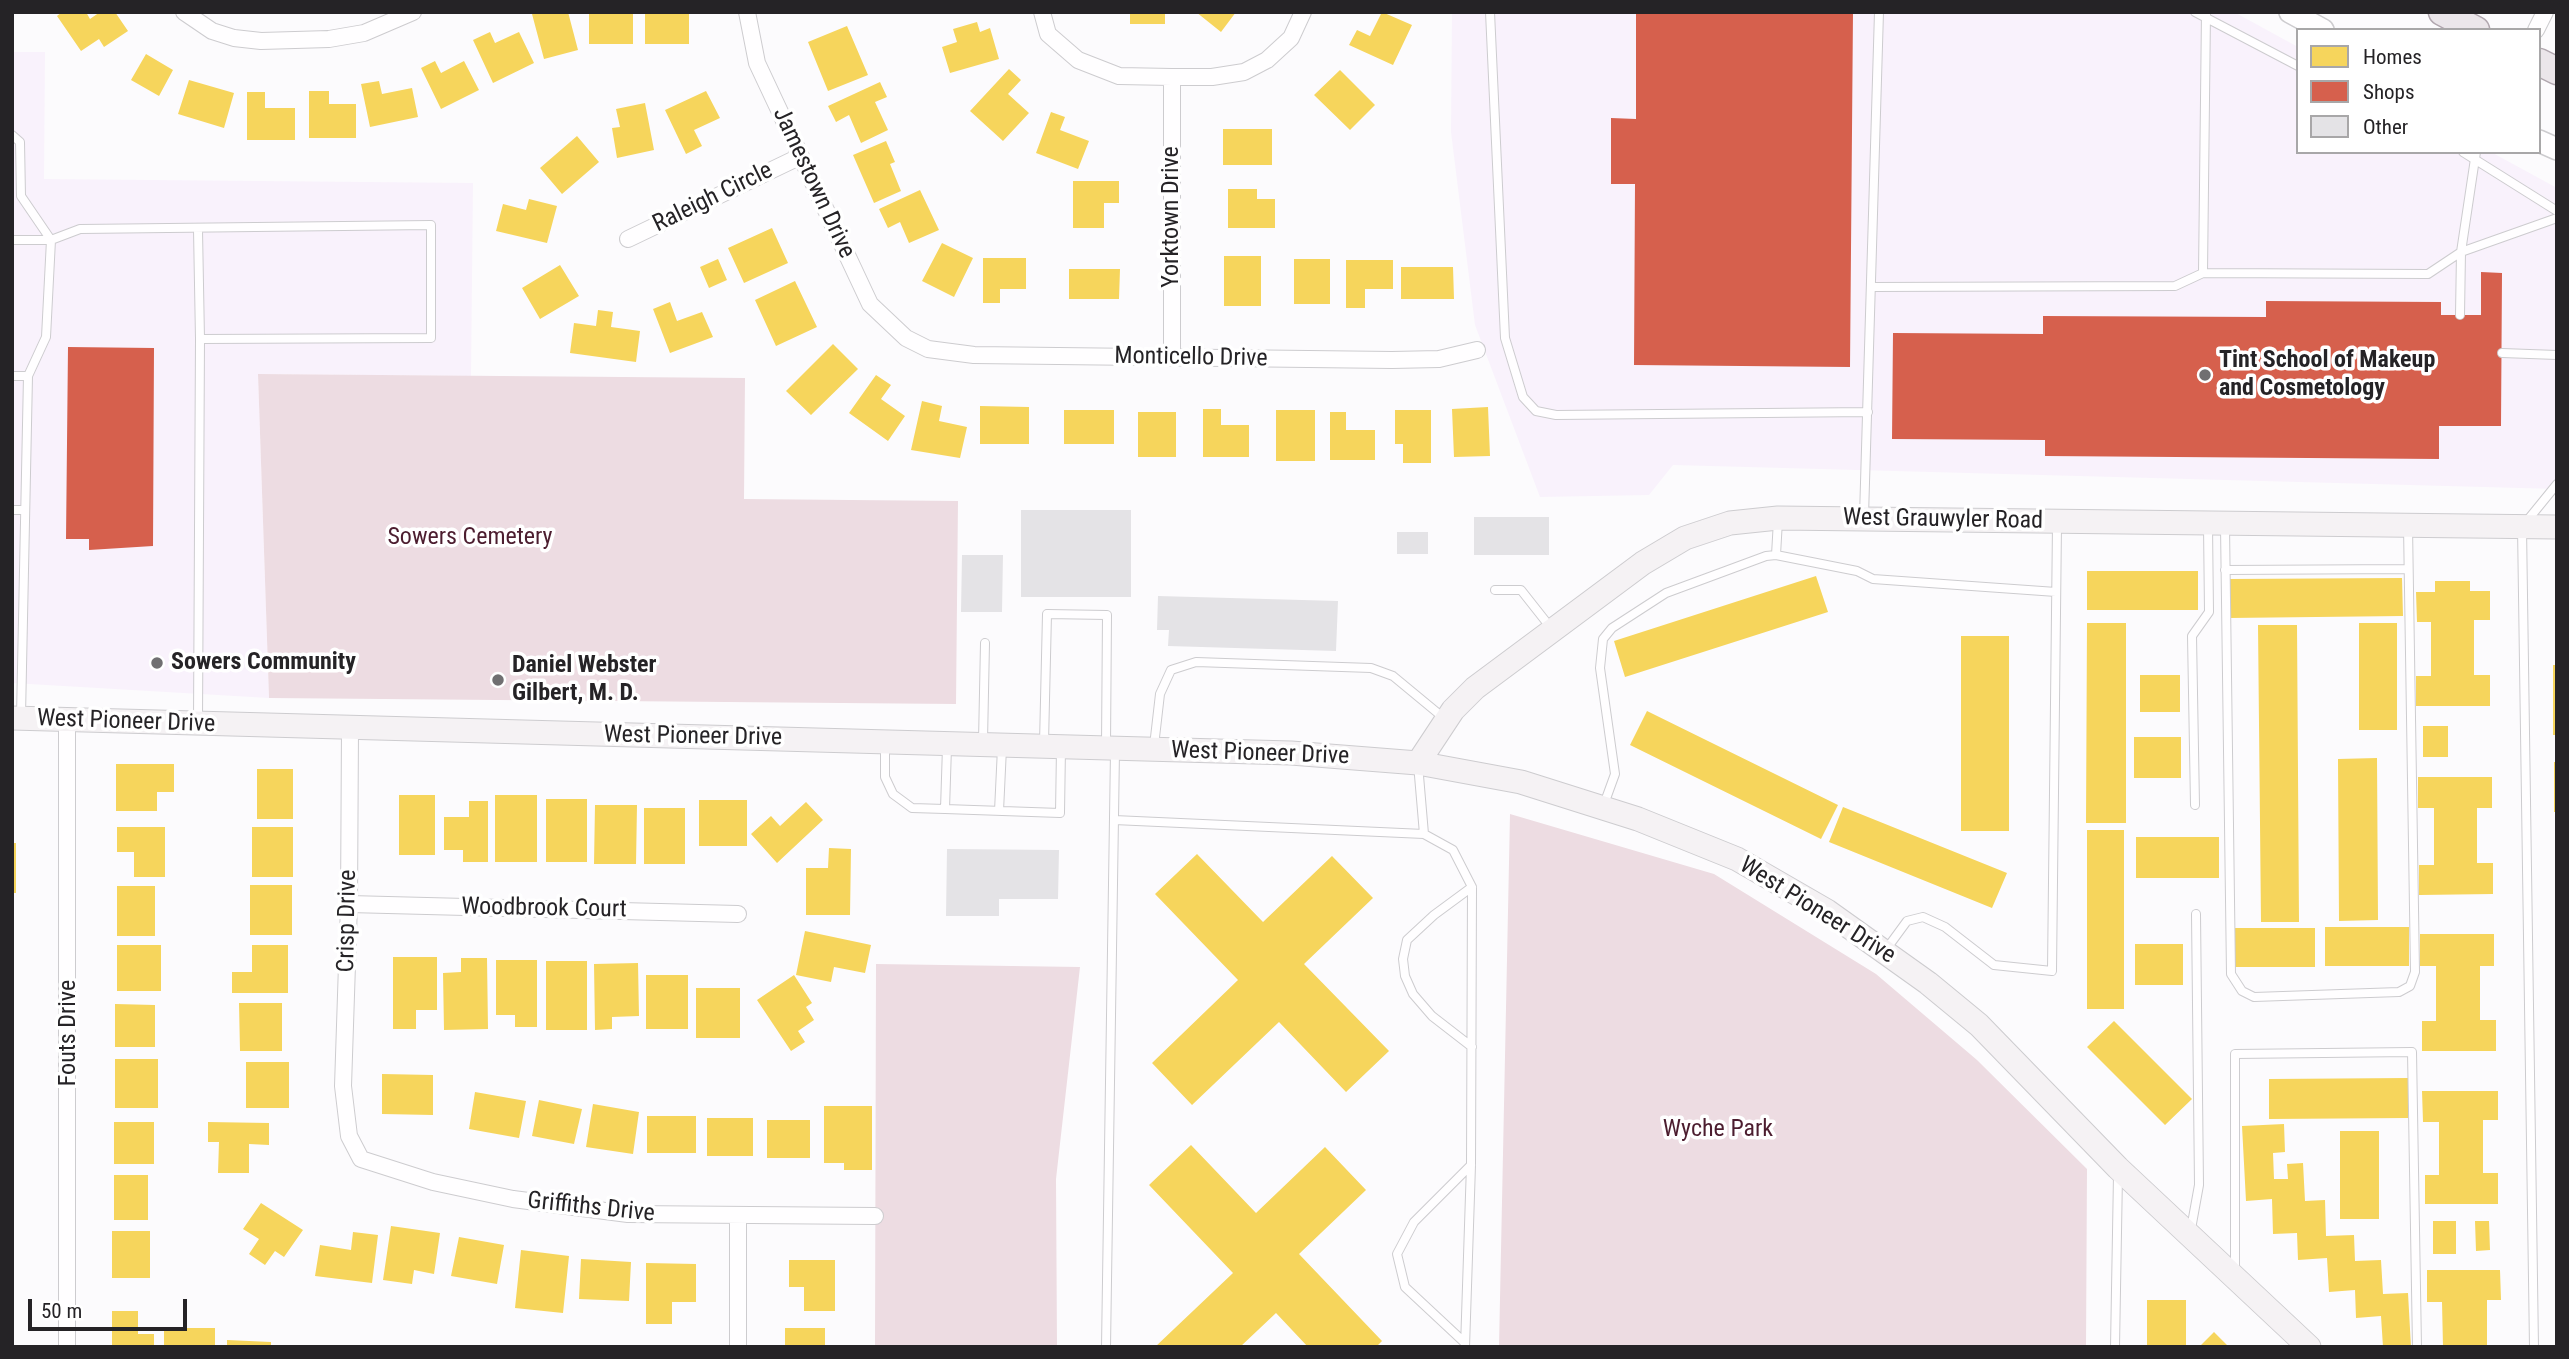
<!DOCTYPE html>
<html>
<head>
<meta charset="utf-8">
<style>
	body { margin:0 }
	#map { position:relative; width:2569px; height:1359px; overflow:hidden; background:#fcfbfd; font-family:"Roboto Condensed",sans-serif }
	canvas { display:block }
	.frame { position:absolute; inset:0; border:14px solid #252326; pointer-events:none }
	.legend { position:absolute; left:2296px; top:28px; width:245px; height:126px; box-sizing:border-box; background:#fff; border:2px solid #a8a7a8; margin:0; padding:9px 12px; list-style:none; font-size:21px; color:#252326 }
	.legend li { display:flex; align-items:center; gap:14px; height:35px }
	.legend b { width:35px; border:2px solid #a8a7a8 }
	.scale { position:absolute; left:28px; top:1299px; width:159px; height:32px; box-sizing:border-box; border:4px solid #252326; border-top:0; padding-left:9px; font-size:21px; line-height:24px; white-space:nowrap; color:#252326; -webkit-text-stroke:5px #fff; paint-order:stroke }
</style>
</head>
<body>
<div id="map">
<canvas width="2569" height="1359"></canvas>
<div class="frame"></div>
<ul class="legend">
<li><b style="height:19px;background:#f6d55c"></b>Homes</li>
<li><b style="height:19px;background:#d6604d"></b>Shops</li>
<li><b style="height:19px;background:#e4e3e6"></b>Other</li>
</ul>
<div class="scale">50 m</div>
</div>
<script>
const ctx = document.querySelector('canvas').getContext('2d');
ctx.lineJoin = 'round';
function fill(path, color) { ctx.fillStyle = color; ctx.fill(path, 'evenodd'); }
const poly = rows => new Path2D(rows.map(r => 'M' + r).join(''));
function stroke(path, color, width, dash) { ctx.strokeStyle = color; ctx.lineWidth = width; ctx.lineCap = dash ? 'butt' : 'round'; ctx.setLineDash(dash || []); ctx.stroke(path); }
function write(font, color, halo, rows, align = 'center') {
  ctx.font = font + ' "Roboto Condensed",sans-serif'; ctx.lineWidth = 7; ctx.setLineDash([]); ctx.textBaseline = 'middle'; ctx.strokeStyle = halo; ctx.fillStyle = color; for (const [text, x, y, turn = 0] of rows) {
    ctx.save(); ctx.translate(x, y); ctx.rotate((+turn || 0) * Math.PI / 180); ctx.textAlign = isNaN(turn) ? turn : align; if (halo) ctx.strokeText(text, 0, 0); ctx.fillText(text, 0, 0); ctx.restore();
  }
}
fill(poly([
	[1452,12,2234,12,2298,47,2298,152,2491,152,2557,188,2557,489,1673,465,1649,495,1540,497,1475,325,1451,132],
	[12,52,45,52,44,179,473,183,471,376,258,374,269,698,12,683]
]), '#f9f2fc');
fill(poly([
	[258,374,745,378,744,499,958,501,956,704,269,698],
	[1510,814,1714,874,1876,974,1977,1060,2087,1169,2086,1347,1499,1347],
	[876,964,1080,967,1056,1179,1057,1347,875,1347]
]), '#eddce2');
fill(poly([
	[62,12,86,12,90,19,100,12,115,12,128,31,104,47,99,39,81,51,57,16],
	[568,12,578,50,544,59,532,14],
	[589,12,633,12,633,44,589,44],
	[645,12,689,12,689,44,645,44],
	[1130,12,1165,12,1165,24,1130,24],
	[1196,12,1236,12,1221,32],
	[1382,12,1412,25,1393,65,1349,45,1357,30,1370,36],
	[977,22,980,32,990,28,999,59,950,73,942,47,957,42,953,29],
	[847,26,868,75,828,91,808,42],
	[490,32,495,43,519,32,534,63,493,83,473,40],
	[146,54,173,70,159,96,131,80],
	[435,61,441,73,464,61,479,90,441,109,421,68],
	[1009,69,1021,80,1008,94,1029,113,1003,141,970,111],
	[1340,70,1375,105,1350,130,1314,95],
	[189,80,234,93,224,128,178,114],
	[379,81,382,94,412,88,418,117,370,127,361,84],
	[880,82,887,97,875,102,888,130,861,143,849,115,836,122,828,106],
	[309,91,329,91,329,104,356,104,356,138,309,138],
	[706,91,720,118,694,130,702,146,686,154,665,110],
	[247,92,265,92,265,108,295,108,295,140,247,140],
	[645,103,654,150,617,158,612,128,620,127,616,109],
	[1051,112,1065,117,1060,130,1089,141,1078,169,1036,153],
	[1223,129,1272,129,1272,165,1223,165],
	[577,136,599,162,562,194,540,168],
	[886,141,895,162,890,164,901,191,874,203,853,155],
	[1073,181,1119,181,1119,203,1104,203,1104,228,1073,228],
	[1228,189,1257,189,1257,199,1275,199,1275,228,1228,228],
	[920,190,939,230,909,243,900,222,888,228,879,209],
	[529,199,557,206,547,243,496,231,503,204,526,210],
	[772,228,788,263,744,283,728,248],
	[942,243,973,258,954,297,922,281],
	[1224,256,1261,256,1261,306,1224,306],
	[983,258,1026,258,1026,289,1000,289,1000,303,983,303],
	[718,259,727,280,709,288,700,267],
	[1294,259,1330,259,1330,304,1294,304],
	[1346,260,1393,260,1393,289,1365,289,1365,308,1346,308],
	[560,265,579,296,540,319,522,288],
	[1401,267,1453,267,1454,299,1401,299],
	[1069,269,1120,269,1119,299,1069,299],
	[795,281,817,327,776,346,755,300],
	[670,302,677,321,702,312,713,337,670,353,653,309],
	[598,310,613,312,611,327,640,331,636,362,570,353,574,323,596,326],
	[833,344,858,369,811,415,786,391],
	[876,375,891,385,881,399,905,416,888,441,849,413],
	[922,401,942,406,939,421,967,427,960,458,911,450],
	[980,406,1029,407,1029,444,980,444],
	[1488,407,1490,456,1454,457,1452,409],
	[1203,409,1221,409,1221,425,1249,425,1249,457,1203,457],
	[1064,410,1114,410,1114,444,1064,444],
	[1276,410,1315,410,1315,461,1276,461],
	[1395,410,1431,410,1431,463,1403,463,1403,444,1395,444],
	[1138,412,1176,412,1176,457,1138,457],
	[1330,412,1346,412,1346,430,1375,430,1375,460,1330,460],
	[2087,571,2198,571,2198,610,2087,610],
	[1816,576,1828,612,1625,677,1614,641],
	[2402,578,2403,616,2229,618,2228,579],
	[2435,581,2470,581,2470,591,2490,591,2490,620,2474,620,2474,675,2490,675,2490,706,2416,706,2416,676,2431,676,2431,622,2417,622,2416,592,2435,592],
	[2087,623,2126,623,2126,823,2086,823],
	[2359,623,2397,623,2397,730,2359,730],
	[2258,625,2297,625,2299,922,2261,922],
	[1961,636,2009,636,2009,831,1961,831],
	[2553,665,2557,665,2557,735,2553,735],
	[2140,675,2180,675,2180,712,2140,712],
	[1647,711,1838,805,1821,839,1630,745],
	[2423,726,2448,726,2448,757,2423,757],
	[2134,737,2181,737,2181,778,2134,778],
	[2377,758,2378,920,2339,921,2338,759],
	[2554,762,2557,762,2557,812,2554,812],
	[116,764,174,764,174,792,157,792,157,811,116,811],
	[257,769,293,769,293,819,257,819],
	[2418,777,2492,777,2492,808,2477,808,2477,863,2493,863,2493,894,2419,895,2419,865,2434,865,2434,808,2418,808],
	[399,795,435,795,435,855,399,855],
	[495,795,537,795,537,862,495,862],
	[546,799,587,799,587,862,546,862],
	[699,800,747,800,747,846,699,846],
	[469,801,488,801,488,862,463,862,463,850,444,850,444,817,469,817],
	[806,802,823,820,777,863,751,834,771,816,780,826],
	[595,805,637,805,636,864,594,864],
	[1843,807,2007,873,1992,908,1829,842],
	[644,808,685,808,685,864,644,864],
	[117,827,165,827,165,877,134,877,134,852,117,852],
	[252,827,293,827,293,877,252,877],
	[2087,830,2124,830,2124,1009,2087,1009],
	[2136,837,2219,837,2219,878,2136,878],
	[12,843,16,843,16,893,12,893],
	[829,848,851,849,850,915,806,915,806,868,828,868],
	[1197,854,1263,922,1332,856,1373,898,1304,964,1389,1051,1346,1092,1279,1022,1192,1105,1152,1063,1238,980,1155,894],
	[250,885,292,885,292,935,250,935],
	[117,886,155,886,155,936,117,936],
	[2325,927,2409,927,2409,966,2325,966],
	[2232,928,2315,928,2315,967,2232,967],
	[805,931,871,945,865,973,834,967,831,982,796,975],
	[2420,934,2494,934,2494,966,2480,966,2480,1020,2496,1020,2496,1051,2422,1051,2422,1021,2436,1021,2436,966,2420,966],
	[2135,944,2183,944,2183,985,2135,985],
	[117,945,161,945,161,991,117,991],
	[252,945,288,945,288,993,232,993,232,972,252,972],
	[393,957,437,957,437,1010,416,1010,416,1029,393,1029],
	[461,958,487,958,488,1029,444,1030,443,973,461,972],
	[496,960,537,960,537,1027,515,1027,515,1015,496,1015],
	[546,961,587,961,587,1030,546,1030],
	[638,963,639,1016,612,1017,612,1029,595,1030,594,964],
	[646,975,688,975,688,1029,646,1029],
	[794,975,812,1003,806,1007,814,1020,798,1031,805,1042,791,1051,757,1000],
	[696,988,740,988,740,1038,696,1038],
	[239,1003,282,1003,282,1051,240,1051],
	[115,1004,155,1005,155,1047,115,1047],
	[2114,1021,2192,1099,2165,1125,2087,1047],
	[115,1059,158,1059,158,1108,115,1108],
	[246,1062,289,1062,289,1108,246,1108],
	[382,1074,433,1075,433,1115,382,1114],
	[2408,1078,2408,1118,2269,1119,2269,1079],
	[2422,1091,2498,1091,2498,1120,2483,1120,2483,1173,2498,1173,2498,1204,2425,1204,2425,1175,2439,1175,2439,1122,2423,1122],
	[475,1092,526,1101,519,1138,469,1129],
	[539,1100,582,1109,574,1144,532,1136],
	[593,1104,639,1112,633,1154,586,1147],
	[824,1106,872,1106,872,1170,844,1170,844,1163,824,1163],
	[647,1116,696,1116,696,1153,647,1153],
	[707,1118,753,1118,753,1156,707,1156],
	[767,1120,810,1120,810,1158,767,1158],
	[114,1122,154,1122,154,1164,114,1164],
	[208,1122,269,1123,269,1145,249,1144,249,1173,218,1173,219,1142,208,1142],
	[2284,1124,2285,1152,2273,1153,2274,1179,2288,1179,2287,1164,2303,1163,2305,1201,2325,1200,2326,1236,2354,1235,2355,1261,2381,1260,2383,1294,2408,1293,2411,1347,2383,1347,2381,1316,2356,1318,2355,1290,2329,1292,2327,1258,2298,1260,2297,1233,2273,1234,2272,1199,2246,1201,2242,1126],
	[2340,1131,2379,1131,2379,1219,2340,1219],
	[1191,1145,1256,1213,1325,1147,1366,1190,1299,1254,1382,1341,1376,1347,1308,1347,1276,1313,1240,1347,1155,1347,1233,1273,1149,1185],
	[114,1175,148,1175,148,1220,114,1220],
	[261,1203,303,1230,284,1257,275,1251,265,1265,249,1254,259,1239,243,1229],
	[2433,1221,2456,1221,2456,1254,2433,1254],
	[2475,1221,2489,1221,2490,1250,2476,1251],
	[391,1226,440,1233,434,1274,414,1270,412,1284,383,1280],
	[112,1231,150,1231,150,1278,112,1278],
	[353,1232,378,1235,372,1283,315,1276,320,1245,351,1250],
	[459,1237,504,1245,497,1284,451,1276],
	[521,1250,569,1256,563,1313,515,1308],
	[581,1259,631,1262,629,1301,579,1299],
	[789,1260,835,1260,835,1311,804,1311,804,1287,789,1287],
	[646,1263,696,1264,696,1302,672,1302,672,1324,646,1324],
	[2427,1270,2500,1270,2501,1300,2487,1300,2487,1347,2443,1347,2442,1302,2427,1302],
	[2147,1300,2186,1300,2186,1347,2147,1347],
	[112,1311,138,1311,138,1334,154,1334,154,1347,112,1347],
	[164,1328,215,1328,215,1347,164,1347],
	[785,1328,825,1328,825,1347,785,1347],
	[2214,1332,2229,1347,2199,1347],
	[227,1340,271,1342,271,1347,227,1347]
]), '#f6d55c');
fill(poly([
	[1636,12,1853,12,1850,367,1634,365,1635,184,1611,184,1611,118,1636,119],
	[2481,272,2502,273,2501,426,2439,426,2439,459,2045,456,2045,440,1892,439,1893,333,2043,334,2043,316,2266,317,2266,301,2441,302,2441,315,2481,315],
	[68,347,154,348,153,546,89,550,89,539,66,539]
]), '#d6604d');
fill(poly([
	[1021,510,1131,510,1131,597,1021,597],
	[1474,517,1549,517,1549,555,1474,555],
	[1397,532,1428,532,1428,554,1397,554],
	[962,555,1003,555,1002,612,961,612],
	[1158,596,1338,601,1336,651,1168,646,1169,630,1157,630],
	[947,849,1059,850,1058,899,999,899,999,916,946,916]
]), '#e4e3e6');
const service = poly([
	[1490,12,1505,338,1523,397,1536,411,1556,415,1868,412],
	[2195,12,2298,66],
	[2206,12,2203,273,2428,274,2461,252,2476,152],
	[12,135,20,142,21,196,51,240,46,337,28,376,21,716],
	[2463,152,2557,211],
	[12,240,51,240,80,229,431,225,431,338,200,339,198,230],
	[1872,287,2175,286,2203,273],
	[2460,315,2461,252,2557,218],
	[2502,353,2557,355],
	[12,376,28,376],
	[12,510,24,510],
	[1864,516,1879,12],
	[2225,526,2231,974,2242,991,2254,997,2399,992,2410,986,2415,972,2408,526],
	[1776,555,1778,520],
	[2225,570,2408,569],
	[1495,590,1521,590,1551,628],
	[198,721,200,339],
	[983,741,985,643],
	[1044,743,1047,614,1107,615,1106,745],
	[885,745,885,777,893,794,912,808,945,809],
	[1154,746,1160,694,1171,670,1196,662,1371,668,1393,676,1445,719],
	[947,747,945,809,1060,813,1061,748],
	[1418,764,1424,834],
	[2195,805,2192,636,2209,612,2208,526],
	[1603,807,1615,774,1600,668,1603,639,1612,628,1666,593,1766,556,1776,555,1857,571,1873,579,2056,592],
	[999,811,1002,748],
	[1114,820,1424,834,1453,850,1472,887,1471,1165,1465,1347],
	[1885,951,1907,921,1923,917,1945,927,1994,965,2052,971,2057,524],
	[1472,1047,1432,1016,1413,994,1405,976,1403,959,1407,940,1434,915,1472,887],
	[2191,1229,2199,1185,2196,914],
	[2235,1271,2235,1054,2412,1052,2417,1347],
	[1465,1343,1405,1287,1397,1254,1414,1222,1471,1165],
	[1106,1347,1115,751],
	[2115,1347,2118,1175],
	[2534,1347,2522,527,2557,484]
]);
const minor = poly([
	[184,12,212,31,234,38,261,41,329,39,364,33,413,12],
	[747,12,757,63,870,304,906,338,928,349,974,355,1392,360,1439,359,1477,350],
	[1042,12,1048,34,1078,60,1119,76,1172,77,1212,77,1244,72,1267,60,1291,38,1303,12],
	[2536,30,2545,12],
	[628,239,799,157],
	[1172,357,1172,77],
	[350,728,349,904,343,1086,349,1136,361,1159,433,1182,513,1199,628,1214,875,1216],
	[349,904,738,914],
	[738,1217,738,1347],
	[67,1347,67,720]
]);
const tertiary = poly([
	[2290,12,2323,30],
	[2539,141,2557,149]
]);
const secondary = poly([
	[12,718,1291,753,1418,763,1521,782,1638,819,1737,859,1827,911,1928,983,1979,1025,2118,1168,2309,1347],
	[1418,763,1453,710,1475,688,1643,563,1685,538,1730,523,1778,518,2557,527]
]);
const primary = poly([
	[2442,12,2476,30],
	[2539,62,2557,71]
]);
stroke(service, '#cdcccf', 10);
stroke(minor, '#cdcccf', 18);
stroke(tertiary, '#cdcccf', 24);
stroke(secondary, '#cdcccf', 25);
stroke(primary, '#b1a7af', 29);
stroke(service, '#fffeff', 8);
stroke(minor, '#fffeff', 16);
stroke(tertiary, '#fffeff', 21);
stroke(secondary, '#f5f2f4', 23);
stroke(primary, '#ebe6ea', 26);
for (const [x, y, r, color] of [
	[2205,375,7,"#706f71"],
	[157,663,7,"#706f71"],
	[498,680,7,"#706f71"]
]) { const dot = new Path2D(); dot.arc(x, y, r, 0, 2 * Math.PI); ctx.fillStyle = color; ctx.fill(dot); stroke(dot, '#fff', 2.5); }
write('24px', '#252326', '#fff', [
	["Jamestown Drive",813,183,65],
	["Raleigh Circle",713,198,-26],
	["Yorktown Drive",1172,217,-90],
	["Monticello Drive",1191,358,1],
	["West Grauwyler Road",1943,520,1],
	["West Pioneer Drive",126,722,2],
	["West Pioneer Drive",693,737,1],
	["West Pioneer Drive",1260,754,2],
	["Woodbrook Court",544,909,1],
	["West Pioneer Drive",1817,911,32],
	["Crisp Drive",348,921,-89],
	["Fouts Drive",69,1033,-90],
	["Griffiths Drive",591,1208,6]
]);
write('bold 24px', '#252326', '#fff', [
	["Tint School of Makeup",2219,361],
	["and Cosmetology",2219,389],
	["Sowers Community",171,663],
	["Daniel Webster",512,666],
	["Gilbert, M. D.",512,694]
], 'left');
write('24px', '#4c1d2f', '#fff', [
	["Sowers Cemetery",470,538],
	["Wyche Park",1718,1130]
]);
</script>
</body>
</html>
